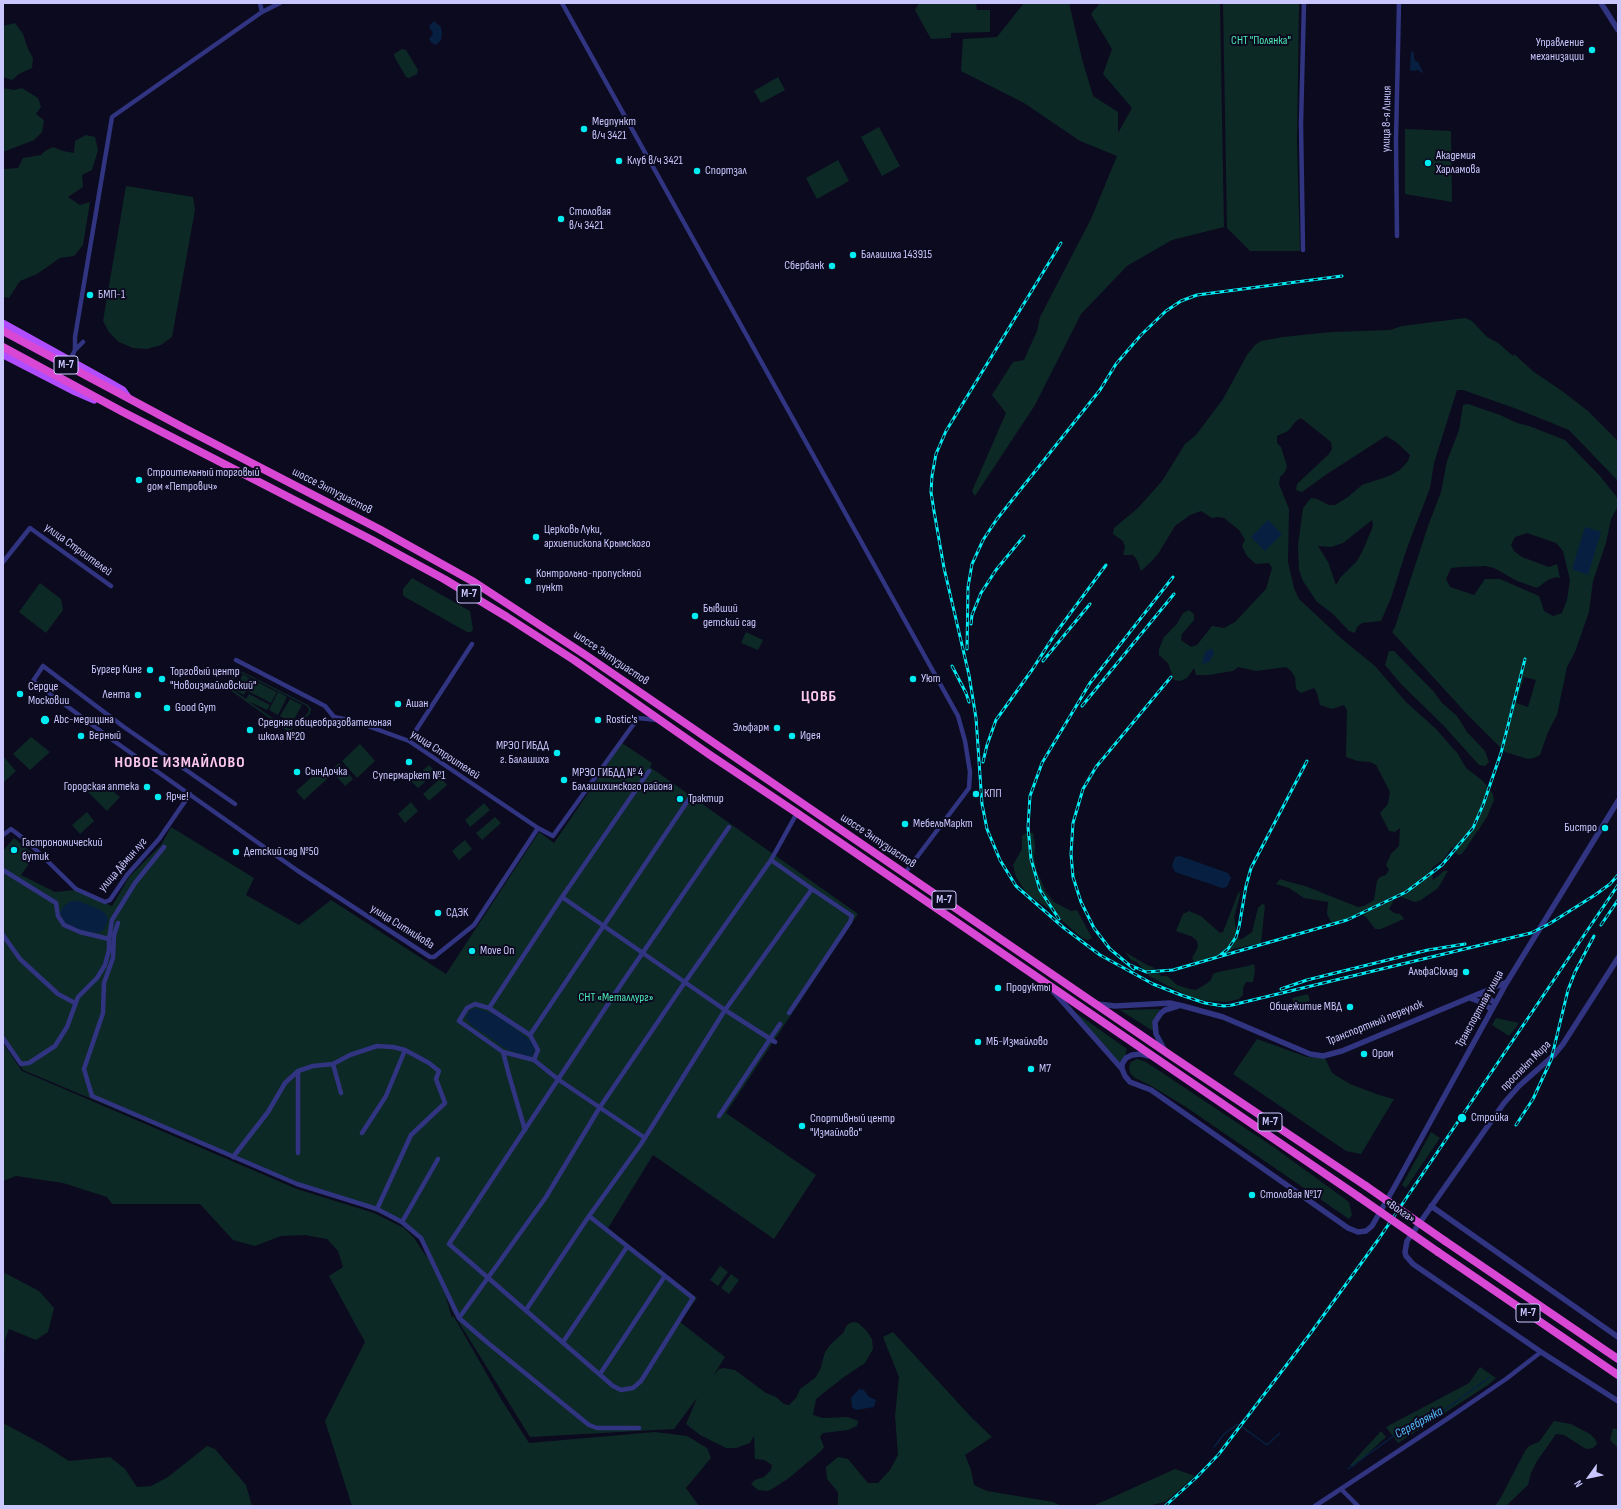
<!DOCTYPE html>
<html>
<head>
<meta charset="utf-8">
<style>
	body { margin:0 }
	#map { position:relative; width:1621px; height:1509px; overflow:hidden; background:#0c0a1e; font-family:"Sofia Sans Condensed",sans-serif }
	canvas { display:block }
	.frame { position:absolute; inset:0; border:4px solid #cac7ff; pointer-events:none }
	.north { position:absolute; left:1569px; top:1457px; width:40px; height:40px; -webkit-text-stroke:3px #0c0a1e; paint-order:stroke; rotate:237deg; font-size:11px; font-weight:700; line-height:16px; text-align:center; color:#cac7ff }
	.north::after { content:''; display:block; margin:auto; width:14px; height:18px; background:#cac7ff; clip-path:polygon(50% 0,100% 100%,50% 72%,0 100%) }
</style>
</head>
<body>
<div id="map">
<canvas width="1621" height="1509"></canvas>
<div class="frame"></div>
<div class="north">N</div>
</div>
<script>
const ctx = document.querySelector('canvas').getContext('2d');
ctx.lineJoin = 'round';
function fill(path, color) { ctx.fillStyle = color; ctx.fill(path, 'evenodd'); }
const poly = rows => new Path2D(rows.map(r => 'M' + r).join(''));
function stroke(path, color, width, dash) { ctx.strokeStyle = color; ctx.lineWidth = width; ctx.lineCap = dash ? 'butt' : 'round'; ctx.setLineDash(dash || []); ctx.stroke(path); }
function write(font, color, halo, rows, align = 'center') {
  ctx.font = font + ' "Sofia Sans Condensed",sans-serif'; ctx.lineWidth = 4; ctx.setLineDash([]); ctx.textBaseline = 'middle'; ctx.strokeStyle = halo; ctx.fillStyle = color; for (const [text, x, y, turn = 0] of rows) {
    ctx.save(); ctx.translate(x, y); ctx.rotate((+turn || 0) * Math.PI / 180); ctx.textAlign = isNaN(turn) ? turn : align; if (halo) ctx.strokeText(text, 0, 0); ctx.fillText(text, 0, 0); ctx.restore();
  }
}
fill(poly([
	[919,3,976,3,977,10,990,10,990,32,951,33,951,38,931,39,915,10],
	[1024,3,1069,3,1082,59,1093,96,1118,112,1118,133,1132,108,1103,74,1112,49,1091,14,1100,3,1220,3,1224,227,1172,240,1127,266,1081,314,1035,405,975,496,972,491,1006,413,992,395,1013,362,1024,360,1037,331,1040,317,1091,219,1117,156,1080,141,1024,103,961,71,963,39,997,37],
	[1223,3,1299,3,1297,141,1300,251,1250,251,1227,228],
	[15,23,23,34,28,49,33,58,32,68,19,74,12,80,3,77,3,26],
	[402,49,406,50,418,70,417,74,409,78,406,77,394,56,394,54],
	[778,77,785,90,761,103,754,91],
	[3,88,14,90,22,88,38,98,41,107,36,114,44,120,42,132,34,140,3,152],
	[879,127,900,166,882,176,861,137],
	[1405,129,1451,131,1452,202,1405,194],
	[86,135,95,137,98,150,92,170,82,175,83,187,68,197,80,205,90,202,83,245,74,256,60,258,37,274,20,281,9,298,3,297,3,169,18,168,23,158,41,155,45,151,53,147,63,151,74,153,75,141],
	[838,160,849,181,817,199,806,178],
	[126,186,193,197,195,210,172,337,161,345,147,349,133,348,119,342,109,332,103,321],
	[1465,318,1472,321,1487,337,1498,343,1513,356,1514,354,1534,372,1562,391,1588,411,1618,441,1618,481,1569,430,1517,409,1463,390,1457,390,1434,463,1430,488,1407,548,1391,598,1381,621,1362,623,1357,627,1355,633,1349,631,1332,613,1317,602,1303,581,1299,570,1298,545,1303,508,1311,498,1317,499,1329,505,1335,505,1348,497,1362,485,1389,476,1400,470,1408,461,1410,455,1396,442,1386,436,1327,474,1302,492,1296,490,1297,484,1329,454,1332,449,1331,442,1301,418,1296,421,1288,431,1277,436,1277,443,1281,447,1287,466,1285,472,1280,477,1279,484,1289,509,1288,562,1294,588,1299,599,1342,639,1375,666,1406,702,1436,729,1458,754,1466,768,1483,781,1493,794,1494,800,1487,817,1462,854,1458,855,1452,847,1444,859,1432,868,1433,880,1444,871,1448,871,1438,888,1421,900,1415,902,1401,897,1395,898,1389,909,1394,913,1400,914,1404,919,1381,929,1375,929,1366,917,1361,914,1332,924,1327,914,1328,902,1304,898,1289,888,1276,884,1280,879,1286,881,1305,886,1358,907,1364,906,1374,900,1377,881,1380,877,1386,875,1389,870,1386,865,1391,854,1399,846,1400,828,1395,832,1389,831,1380,813,1388,804,1390,792,1376,765,1370,762,1358,761,1346,757,1347,710,1344,705,1332,709,1320,705,1317,693,1314,688,1301,693,1296,689,1295,677,1291,671,1286,667,1256,671,1238,667,1233,671,1208,675,1196,675,1194,668,1187,678,1180,681,1174,680,1168,663,1159,655,1159,649,1164,637,1177,624,1183,613,1189,610,1194,614,1194,620,1182,634,1181,640,1191,647,1197,645,1212,626,1224,628,1235,622,1266,589,1272,568,1269,563,1256,564,1247,556,1242,546,1245,540,1239,530,1224,518,1218,517,1212,518,1201,511,1190,515,1175,526,1158,554,1150,563,1141,571,1137,560,1133,555,1123,555,1125,547,1123,541,1113,534,1114,528,1138,508,1162,481,1185,444,1196,435,1223,399,1247,355,1255,345,1261,341,1283,337,1332,332,1390,330,1402,326],
	[1372,520,1373,526,1363,550,1357,561,1340,578,1336,585,1328,562,1318,546,1331,547,1343,543],
	[1468,404,1500,415,1517,423,1529,426,1565,440,1600,476,1616,496,1618,502,1618,506,1611,519,1606,543,1593,581,1589,612,1575,652,1567,667,1557,715,1548,732,1540,755,1534,758,1528,759,1505,752,1465,712,1392,632,1395,627,1428,526,1441,492,1447,461,1459,430,1463,405],
	[1527,533,1556,543,1563,551,1570,580,1567,600,1562,613,1553,616,1544,611,1539,596,1500,579,1485,579,1474,595,1450,587,1446,579,1451,568,1461,567,1485,566,1494,568,1517,581,1537,588,1548,580,1556,577,1560,578,1557,564,1549,567,1522,557,1514,551,1511,545,1515,537],
	[1524,677,1536,680,1528,707,1516,703],
	[412,578,470,611,473,630,471,632,467,632,405,597,403,595,403,589],
	[40,583,61,599,63,610,46,633,19,612],
	[746,632,763,640,758,650,741,643],
	[1389,651,1394,651,1434,692,1442,703,1457,716,1467,732,1485,751,1489,762,1485,766,1479,765,1443,725,1401,684,1385,665],
	[239,671,243,672,308,705,311,709,310,714,291,730,286,730,230,690,229,683,236,673],
	[238,673,242,673,307,706,309,710,308,713,291,729,287,728,248,701,267,710,270,705,249,694,246,699,232,689,231,684],
	[243,674,252,680,244,695,235,690],
	[253,680,277,692,271,703,248,691],
	[278,692,287,697,278,715,269,710],
	[290,699,302,705,292,723,280,716],
	[31,737,50,752,30,770,13,754],
	[622,743,652,763,650,767,858,914,726,1113,816,1175,774,1239,653,1155,608,1228,697,1298,680,1322,725,1357,713,1376,719,1369,724,1368,735,1370,766,1393,776,1397,784,1404,789,1405,796,1398,800,1389,815,1378,820,1370,825,1352,831,1344,844,1332,845,1328,848,1324,853,1322,858,1323,866,1330,872,1339,873,1349,865,1363,844,1377,816,1399,813,1415,823,1418,848,1417,858,1421,857,1426,848,1430,823,1433,820,1437,824,1447,821,1451,789,1478,772,1489,768,1491,758,1490,751,1484,755,1480,764,1477,771,1470,772,1465,764,1460,755,1459,754,1436,750,1443,736,1448,726,1448,700,1435,686,1424,697,1398,674,1429,530,1437,452,1311,445,1294,452,1318,453,1315,501,1399,529,1443,655,1432,687,1436,707,1448,711,1458,686,1488,699,1506,352,1506,325,1421,365,1342,329,1276,343,1267,338,1251,327,1239,305,1235,281,1236,255,1246,233,1240,200,1204,112,1204,107,1197,63,1183,16,1176,3,1181,3,1043,22,1071,297,1189,374,1213,404,1228,414,1238,428,1259,420,1240,400,1224,382,1214,358,1205,301,1187,23,1070,3,1040,3,851,14,838,35,855,21,875,55,892,75,890,112,906,129,877,161,845,171,827,254,878,246,895,299,925,331,900,446,974,539,832,554,843],
	[360,744,375,761,357,778,342,761],
	[3,756,16,771,3,783],
	[339,763,353,779,345,786,331,770],
	[429,765,436,772,418,788,411,781],
	[320,770,327,779,304,800,296,791],
	[441,778,447,785,429,801,423,794],
	[96,782,100,785,98,787,100,788,104,784,120,797,107,811,87,791],
	[411,802,418,811,405,823,398,814],
	[484,803,490,810,470,827,465,820],
	[87,812,94,821,80,834,72,825],
	[495,817,501,823,482,840,476,833],
	[1027,832,1033,833,1035,845,1034,857,1036,869,1046,892,1054,902,1071,911,1077,910,1092,938,1088,940,1082,938,1048,908,1027,894,1023,888,1016,877,1013,865,1022,849,1022,836],
	[465,840,472,849,459,860,452,851],
	[1239,891,1240,895,1234,917,1237,936,1239,939,1242,939,1252,932,1258,908,1262,904,1265,905,1261,943,1233,949,1218,957,1194,962,1192,958,1198,947,1197,941,1193,937,1176,931,1183,914,1189,911,1201,916,1220,933,1223,932],
	[1125,952,1147,965,1153,967,1161,976,1167,976,1177,985,1190,989,1196,990,1206,984,1211,980,1213,974,1218,972,1248,966,1254,964,1255,970,1253,982,1246,982,1243,988,1243,995,1239,999,1227,1002,1207,1001,1188,996,1149,976,1137,962,1131,960],
	[1308,994,1310,1001,1294,1005,1292,998],
	[1160,1009,1153,1021,1153,1031,1120,1010],
	[1075,1012,1127,1049,1125,1056,1119,1064],
	[1496,1018,1519,1023,1509,1036,1492,1025],
	[1257,1039,1307,1057,1325,1058,1332,1073,1350,1084,1379,1095,1394,1099,1361,1154,1346,1151,1233,1074],
	[1137,1059,1146,1062,1275,1148,1349,1202,1352,1215,1349,1219,1186,1107,1153,1087,1135,1078,1130,1073,1129,1067,1131,1062],
	[1431,1132,1440,1138,1406,1188,1402,1185],
	[720,1266,728,1272,718,1286,710,1280],
	[3,1272,39,1291,54,1308,48,1332,36,1340,9,1329,5,1340,4,1375,3,1376],
	[731,1274,739,1280,729,1294,721,1288],
	[893,1332,972,1418,992,1437,965,1455,971,1470,974,1485,987,1491,1053,1502,1062,1506,838,1506,838,1492,827,1479,826,1467,838,1457,848,1459,868,1483,878,1483,890,1470,898,1455,895,1416,899,1377,883,1337],
	[1480,1367,1496,1378,1488,1385,1398,1443,1386,1427,1469,1383],
	[1554,1421,1571,1424,1590,1434,1595,1439,1597,1444,1593,1448,1586,1449,1564,1435,1556,1434,1537,1461,1531,1473,1528,1485,1506,1506,1495,1506,1500,1499,1525,1451,1529,1446,1539,1442],
	[3,1423,42,1444,69,1461,110,1457,125,1469,137,1487,151,1486,168,1477,207,1446,215,1449,246,1485,252,1506,3,1506],
	[1613,1428,1618,1430,1618,1448,1610,1440],
	[1381,1431,1386,1437,1353,1467,1350,1465],
	[1175,1469,1195,1476,1165,1502,1147,1506,1093,1506]
]), '#0d2926');
fill(poly([
	[434,21,441,27,442,33,441,40,436,45,432,43,429,39,433,34,429,26],
	[1413,51,1415,61,1418,62,1423,72,1422,73,1418,70,1413,71,1410,70,1411,52],
	[1268,520,1282,534,1265,551,1251,537],
	[1585,527,1601,532,1588,575,1572,569],
	[1212,648,1214,654,1209,662,1202,664,1205,652],
	[1180,856,1228,873,1231,878,1227,887,1222,888,1175,872,1172,866,1175,857],
	[71,901,78,901,99,909,106,914,108,920,104,929,99,933,83,931,70,927,64,921,60,913,64,906],
	[475,1008,497,1015,532,1042,535,1049,533,1055,529,1057,522,1055,504,1048,490,1037,472,1026,466,1018,469,1011],
	[859,1389,864,1390,869,1397,876,1400,874,1407,856,1410,852,1407,851,1398]
]), '#072041');
stroke(poly([
	[1214,1447,1224,1434,1238,1424,1267,1445,1280,1433],
	[1348,1469,1399,1432,1443,1411,1490,1377]
]), '#072041', 1.5);
stroke(poly([
	[260,3,262,12],
	[562,3,958,716,965,741,970,772,969,788,905,873],
	[1397,236,1396,140,1399,3],
	[1303,250,1301,124,1304,3],
	[75,350,75,337,112,117,262,12,280,3],
	[70,360,75,350,83,342],
	[3,562,30,528,111,586],
	[236,660,325,706,334,717,354,721,409,741,538,828,553,836,638,718,657,720],
	[409,741,472,644],
	[235,804,124,727,43,666,33,681,114,741,298,871,430,957,434,957,474,925,538,828],
	[3,835,11,829,28,842,76,889,105,902,110,900,127,875,159,839,190,794],
	[771,860,812,889,852,916,850,922,789,1013],
	[3,870,56,903,58,916,64,925,80,932,109,939],
	[562,897,725,1010,775,1042],
	[118,923,114,935,113,958,104,983,103,1013,84,1069,92,1096,297,1184,377,1209,402,1222,421,1238,459,1318,488,1343,589,1425,597,1428,639,1428],
	[3,935,20,959,58,994,75,1003],
	[489,1008,562,897,649,771],
	[530,1035,689,799],
	[3,1038,21,1064,29,1063,55,1046,67,1027,78,997,97,978,105,965,109,950,109,939,112,920,135,883,164,847],
	[503,1052,509,1075,525,1130],
	[534,1060,503,1052,459,1021,467,1008,475,1004,489,1008,530,1035,538,1050,534,1060,559,1080,645,1138],
	[333,1064,341,1093],
	[298,1071,298,1153],
	[719,1116,780,1024],
	[362,1133,386,1096,405,1050],
	[233,1157,268,1112,285,1083,298,1071,313,1066,333,1064,350,1055,377,1046,393,1047,405,1050,429,1063,439,1071,436,1079,445,1103,411,1135,377,1209],
	[589,1216,693,1298,641,1381,633,1388,621,1390,613,1386,449,1244,622,983,729,827],
	[402,1222,438,1159],
	[526,1310,589,1216,641,1144,725,1010,812,889],
	[459,1318,546,1197,600,1107,685,982,771,860,797,813],
	[563,1342,627,1247],
	[600,1374,665,1276],
	[1341,1489,1358,1506],
	[1315,1506,1450,1417,1506,1379,1541,1352]
]), '#313481', 4.5);
stroke(poly([
	[1601,3,1618,30],
	[1618,958,1563,1044,1554,1055,1519,1086,1504,1103,1407,1241,1405,1252,1406,1256,1413,1264,1541,1352,1618,1401],
	[1053,991,1122,1069,1125,1076,1130,1082,1151,1090,1348,1228,1358,1232,1366,1231,1372,1226,1395,1186,1507,982,1618,801],
	[1479,994,1487,997,1495,1003],
	[1470,998,1483,1003,1491,1009],
	[1098,1004,1115,1006,1170,1003,1183,1006,1223,1017,1310,1054,1323,1056,1342,1051,1507,982],
	[1164,1049,1156,1034,1155,1022,1161,1013,1165,1010,1178,1006],
	[1122,1069,1122,1064,1126,1058,1132,1055,1141,1054,1149,1056],
	[1431,1206,1618,1337]
]), '#313481', 5.5);
stroke(poly([
	[3,323,111,383,123,390,128,397],
	[3,355,73,391,94,400]
]), '#b04eff', 7);
stroke(poly([
	[3,331,184,428,379,529,474,582,587,656,1173,1057,1366,1186],
	[3,347,123,412,372,540,444,579,507,617,574,660,710,755,797,813,1359,1197],
	[1445,1241,1618,1359],
	[1438,1252,1618,1375]
]), '#d848d5', 8);
const rail = poly([
	[1061,243,946,431,936,454,932,476,931,492,934,511,944,568,969,675,976,718,982,804,987,829,1000,860,1016,886,1064,928,1100,955,1153,984,1181,995,1205,1003,1224,1006,1232,1005,1531,933,1549,924,1595,895,1610,884,1618,875],
	[971,624,972,615,981,593,996,570,1024,536],
	[967,649,968,587,972,564,983,540,997,519,1100,390,1116,364,1141,335,1166,311,1181,301,1197,295,1342,276],
	[1043,661,1090,604],
	[952,666,966,693,969,702],
	[1082,706,1174,594],
	[983,762,987,745,996,720,1032,670,1055,634,1106,565],
	[1059,919,1040,890,1031,859,1028,827,1030,796,1042,763,1090,683,1173,577],
	[1601,925,1618,900],
	[1218,957,1347,920,1406,892,1442,865,1473,828,1483,805,1501,753,1525,659],
	[1130,965,1146,972,1173,970,1218,957,1228,949,1236,937,1239,927,1246,886,1251,868,1307,761],
	[1134,969,1110,949,1094,928,1081,902,1073,877,1071,854,1073,823,1083,789,1096,767,1171,677],
	[1281,989,1307,980,1428,950,1465,944],
	[1516,1125,1533,1099,1551,1060,1568,990,1575,972,1594,936],
	[1165,1506,1197,1477,1219,1454,1310,1334,1378,1240,1618,885]
]);
stroke(rail, '#00ecf2', 3);
stroke(rail, '#0c0a1e', 1.5, [4.5]);
stroke(poly([
	[1366,1186,1445,1241],
	[1359,1197,1438,1252]
]), '#d848d5', 8);
for (const [x, y, r, color] of [
	[1592,50,4,"#00ecf2"],
	[584,129,4,"#00ecf2"],
	[619,161,4,"#00ecf2"],
	[1428,163,4,"#00ecf2"],
	[697,171,4,"#00ecf2"],
	[561,219,4,"#00ecf2"],
	[853,255,4,"#00ecf2"],
	[832,266,4,"#00ecf2"],
	[90,295,4,"#00ecf2"],
	[139,480,4,"#00ecf2"],
	[536,537,4,"#00ecf2"],
	[528,581,4,"#00ecf2"],
	[695,616,4,"#00ecf2"],
	[150,670,4,"#00ecf2"],
	[162,679,4,"#00ecf2"],
	[913,679,4,"#00ecf2"],
	[20,694,4,"#00ecf2"],
	[138,695,4,"#00ecf2"],
	[398,704,4,"#00ecf2"],
	[167,708,4,"#00ecf2"],
	[45,720,5,"#00ecf2"],
	[598,720,4,"#00ecf2"],
	[777,728,4,"#00ecf2"],
	[250,730,4,"#00ecf2"],
	[81,736,4,"#00ecf2"],
	[792,736,4,"#00ecf2"],
	[557,753,4,"#00ecf2"],
	[409,762,4,"#00ecf2"],
	[297,772,4,"#00ecf2"],
	[564,780,4,"#00ecf2"],
	[147,787,4,"#00ecf2"],
	[976,794,4,"#00ecf2"],
	[158,797,4,"#00ecf2"],
	[680,799,4,"#00ecf2"],
	[905,824,4,"#00ecf2"],
	[1605,828,4,"#00ecf2"],
	[14,850,4,"#00ecf2"],
	[236,852,4,"#00ecf2"],
	[438,913,4,"#00ecf2"],
	[472,951,4,"#00ecf2"],
	[1466,972,4,"#00ecf2"],
	[998,988,4,"#00ecf2"],
	[1350,1007,4,"#00ecf2"],
	[978,1042,4,"#00ecf2"],
	[1364,1054,4,"#00ecf2"],
	[1031,1069,4,"#00ecf2"],
	[1462,1118,5,"#00ecf2"],
	[802,1126,4,"#00ecf2"],
	[1252,1195,4,"#00ecf2"]
]) { const dot = new Path2D(); dot.arc(x, y, r, 0, 2 * Math.PI); ctx.fillStyle = color; ctx.fill(dot); stroke(dot, '#0c0a1e', 1.5); }
for (const [x, y, w] of [
	[66,365,24],
	[469,594,24],
	[944,900,24],
	[1270,1122,24],
	[1528,1313,24]
]) { const box = new Path2D(); box.roundRect(x - w / 2, y - 9, w, 18, 3); ctx.fillStyle = '#0c0a1e'; ctx.fill(box); stroke(box, '#cac7ff', 1); }
write('bold 11px', '#cac7ff', null, [
	["М-7",66,365],
	["М-7",469,594],
	["М-7",944,900],
	["М-7",1270,1122],
	["М-7",1528,1313]
]);
write('12px', '#4be8b5', '#0c0a1e', [
	["СНТ \"Полянка\"",1261,41],
	["СНТ «Металлург»",616,998]
]);
write('12px', '#cac7ff', '#0c0a1e', [
	["Управление",1584,43,"right"],
	["механизации",1584,57,"right"],
	["Медпункт",592,122],
	["в/ч 3421",592,136],
	["Академия",1436,156],
	["Харламова",1436,170],
	["Клуб в/ч 3421",627,161],
	["Спортзал",705,171],
	["Столовая",569,212],
	["в/ч 3421",569,226],
	["Балашиха 143915",861,255],
	["Сбербанк",824,266,"right"],
	["БМП-1",98,295],
	["Строительный торговый",147,473],
	["дом «Петрович»",147,487],
	["Церковь Луки,",544,530],
	["архиепископа Крымского",544,544],
	["Контрольно-пропускной",536,574],
	["пункт",536,588],
	["Бывший",703,609],
	["детский сад",703,623],
	["Бургер Кинг",142,670,"right"],
	["Торговый центр",170,672],
	["\"Новоизмайловский\"",170,686],
	["Уют",921,679],
	["Сердце",28,687],
	["Московии",28,701],
	["Лента",130,695,"right"],
	["Ашан",406,704],
	["Good Gym",175,708],
	["Abc-медицина",54,720],
	["Rostic's",606,720],
	["Средняя общеобразовательная",258,723],
	["школа №20",258,737],
	["Эльфарм",769,728,"right"],
	["Верный",89,736],
	["Идея",800,736],
	["МРЭО ГИБДД",549,746,"right"],
	["г. Балашиха",549,760,"right"],
	["СынДочка",305,772],
	["МРЭО ГИБДД № 4",572,773],
	["Балашихинского района",572,787],
	["Супермаркет №1",409,776,"center"],
	["Городская аптека",139,787,"right"],
	["КПП",984,794],
	["Ярче!",166,797],
	["Трактир",688,799],
	["МебельМаркт",913,824],
	["Бистро",1597,828,"right"],
	["Гастрономический",22,843],
	["бутик",22,857],
	["Детский сад №50",244,852],
	["СДЭК",446,913],
	["Move On",480,951],
	["АльфаСклад",1458,972,"right"],
	["Продукты",1006,988],
	["Общежитие МВД",1342,1007,"right"],
	["МБ-Измайлово",986,1042],
	["Ором",1372,1054],
	["М7",1039,1069],
	["Стройка",1471,1118],
	["Спортивный центр",810,1119],
	["\"Измайлово\"",810,1133],
	["Столовая №17",1260,1195]
], 'left');
write('12px', '#cac7ff', '#0c0a1e', [
	["улица 8-я Линия",1387,119,-89],
	["шоссе Энтузиастов",332,491,27],
	["улица Строителей",78,550,36],
	["шоссе Энтузиастов",611,658,34],
	["улица Строителей",445,755,33],
	["шоссе Энтузиастов",878,841,34],
	["улица Дёмин луг",123,865,-49],
	["улица Ситникова",402,927,32],
	["Транспортная улица",1480,1009,-61],
	["Транспортный переулок",1375,1023,-22],
	["проспект Мира",1526,1066,-45],
	["«Волга»",1400,1211,35]
]);
write('italic 13px', '#55bdff', '#0c0a1e', [
	["Серебрянка",1419,1423,-28]
]);
ctx.letterSpacing = '1px';
write('bold 16px', '#ffc9ef', '#0c0a1e', [
	["ЦОВБ",819,697],
	["НОВОЕ ИЗМАЙЛОВО",180,763]
]);
ctx.letterSpacing = '0px';
</script>
</body>
</html>
